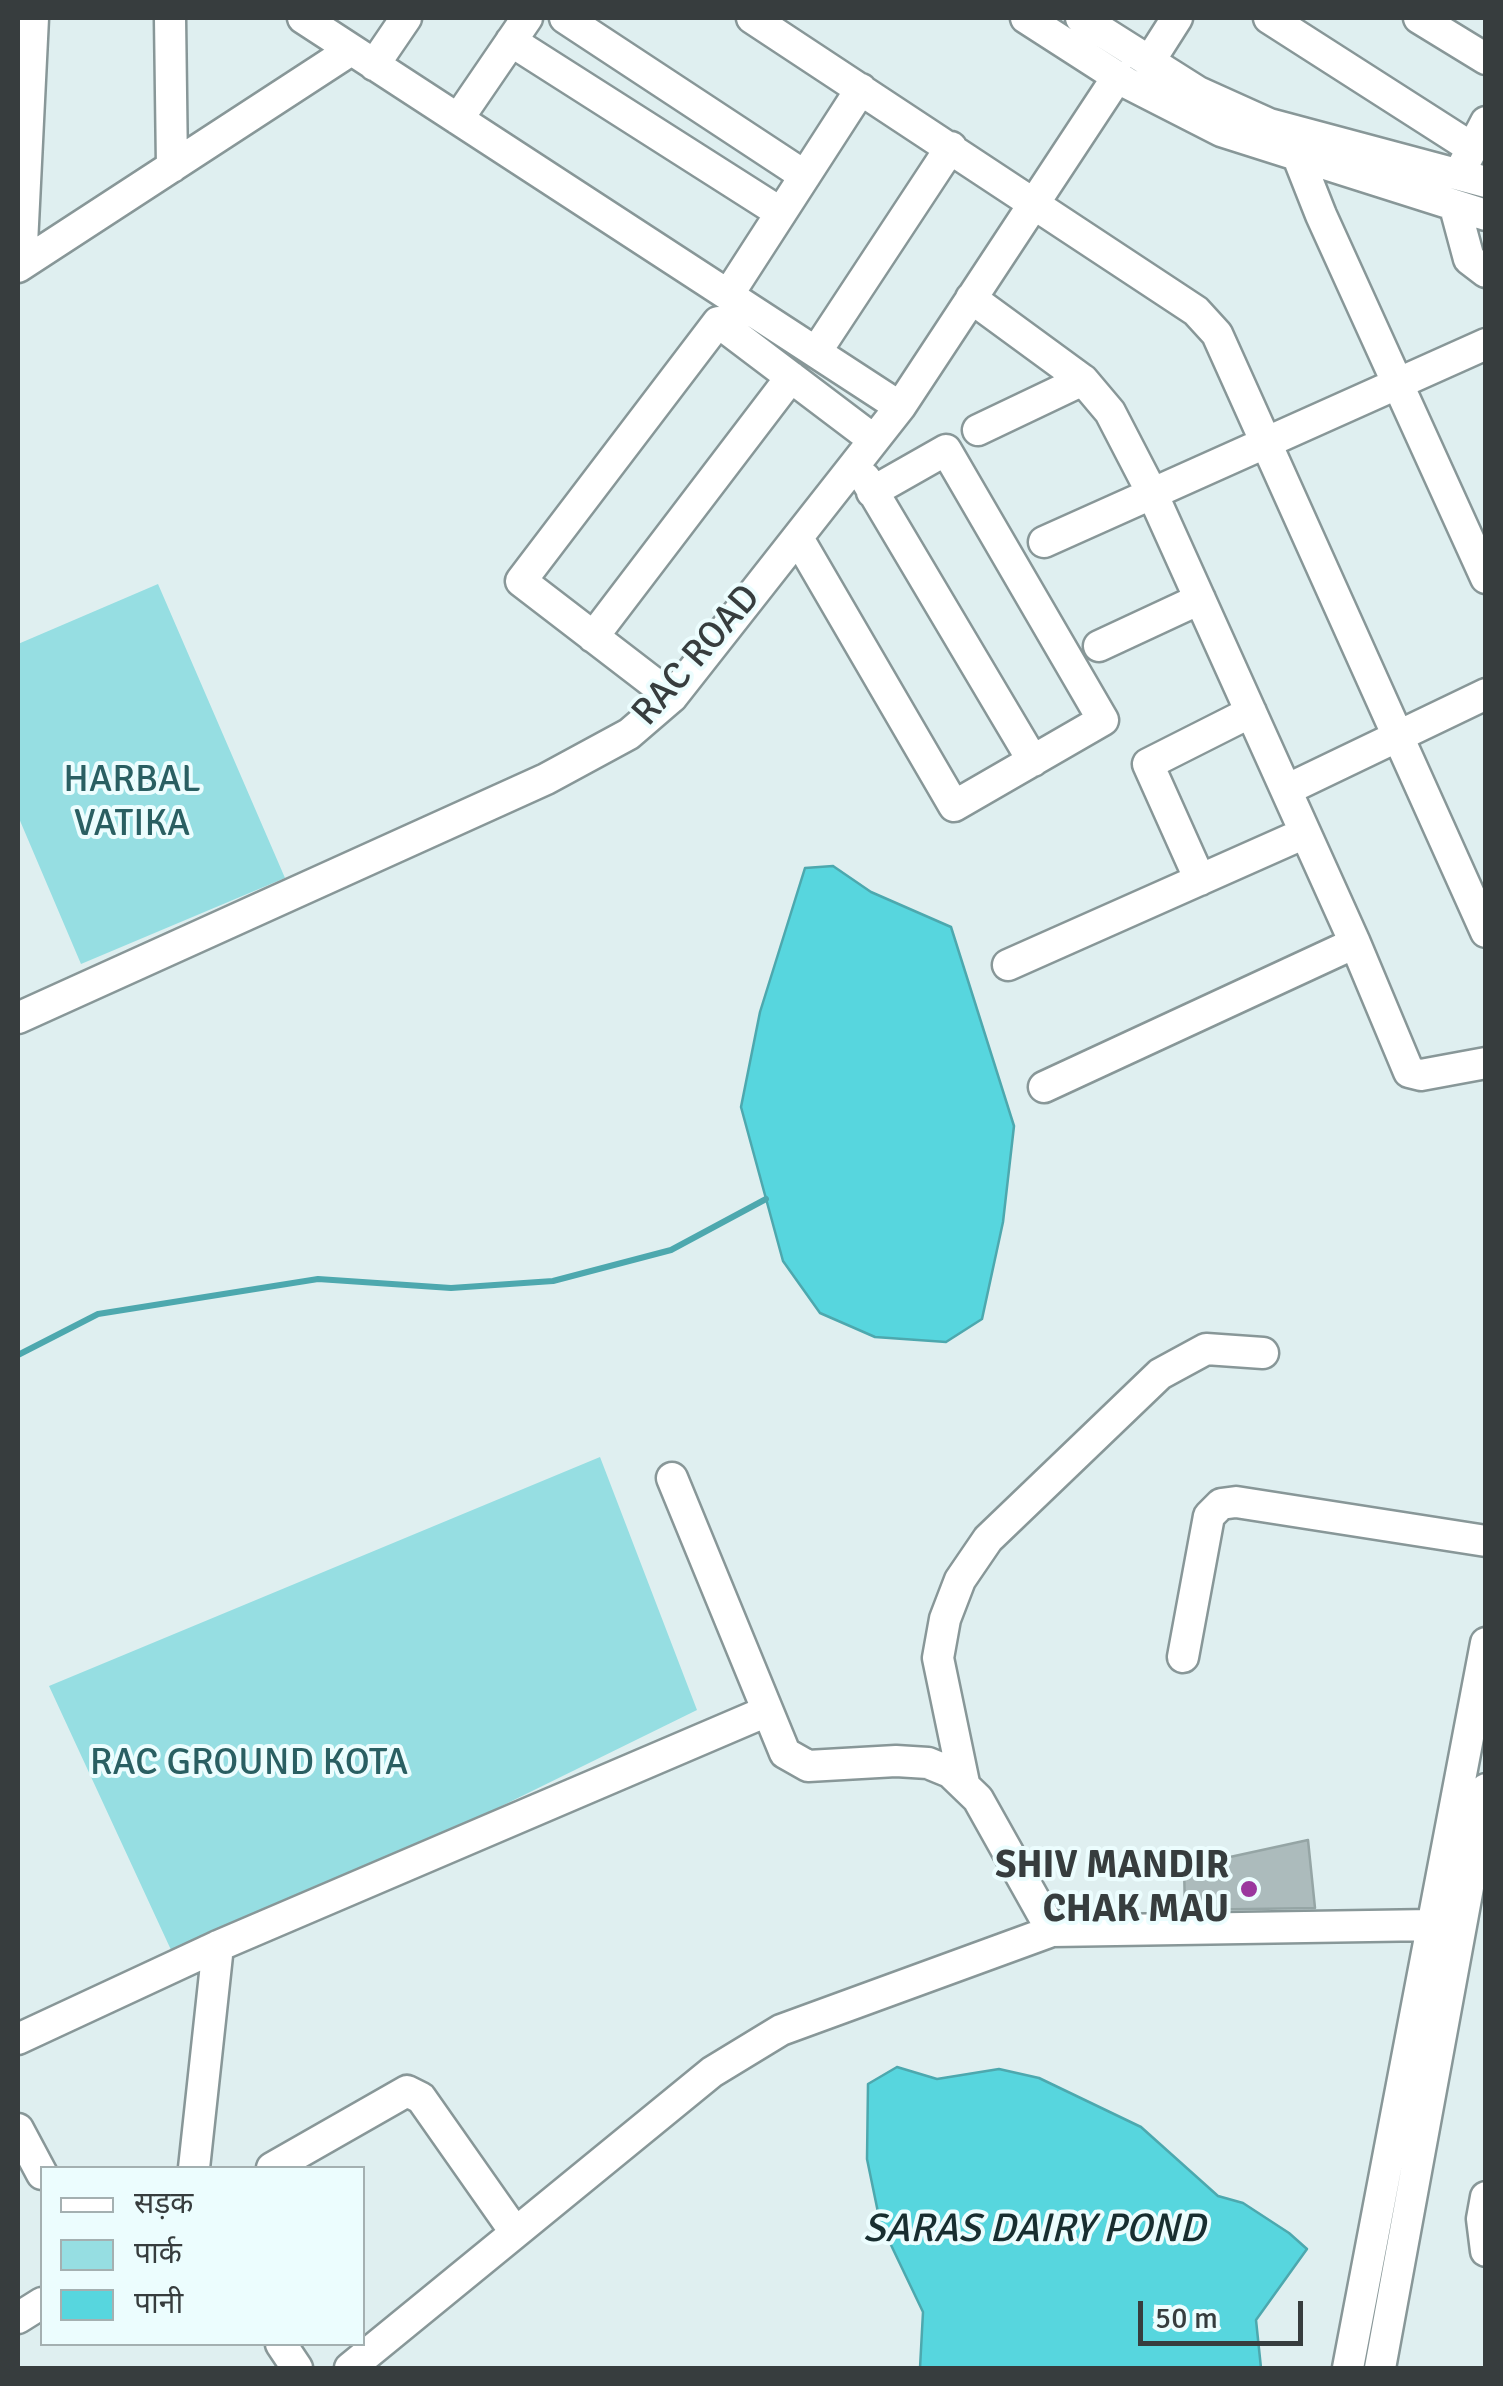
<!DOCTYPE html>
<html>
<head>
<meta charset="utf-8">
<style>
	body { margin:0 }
	#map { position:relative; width:1503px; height:2386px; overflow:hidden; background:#dfeff0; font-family:Signika,"Noto Sans Devanagari",sans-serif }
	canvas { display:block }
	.frame { position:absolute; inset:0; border:20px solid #373d3e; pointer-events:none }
	.legend { position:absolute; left:40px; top:2166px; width:325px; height:180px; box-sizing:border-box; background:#ecfdfe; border:2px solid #a4b0b1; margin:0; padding:12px 18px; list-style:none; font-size:30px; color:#373d3e }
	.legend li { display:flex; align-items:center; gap:20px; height:50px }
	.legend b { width:50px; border:2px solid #a4b0b1 }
	.scale { position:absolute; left:1138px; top:2301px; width:165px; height:45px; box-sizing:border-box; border:5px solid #373d3e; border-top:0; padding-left:12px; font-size:30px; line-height:35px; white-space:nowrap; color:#373d3e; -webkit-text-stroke:8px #ecfdfe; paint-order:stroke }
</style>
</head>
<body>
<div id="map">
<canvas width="1503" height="2386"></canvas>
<div class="frame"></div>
<ul class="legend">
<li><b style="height:12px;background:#fff"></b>सड़क</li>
<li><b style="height:28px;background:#96dee2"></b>पार्क</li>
<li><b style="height:28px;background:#57d6de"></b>पानी</li>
</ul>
<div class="scale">50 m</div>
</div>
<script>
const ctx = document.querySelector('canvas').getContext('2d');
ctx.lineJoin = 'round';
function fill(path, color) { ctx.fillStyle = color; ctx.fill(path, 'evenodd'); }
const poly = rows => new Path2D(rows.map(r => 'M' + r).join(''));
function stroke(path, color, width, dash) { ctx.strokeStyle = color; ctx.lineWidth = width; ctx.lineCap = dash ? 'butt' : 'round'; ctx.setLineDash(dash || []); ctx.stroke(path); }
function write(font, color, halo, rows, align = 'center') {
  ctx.font = font + ' Signika,sans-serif'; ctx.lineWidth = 8; ctx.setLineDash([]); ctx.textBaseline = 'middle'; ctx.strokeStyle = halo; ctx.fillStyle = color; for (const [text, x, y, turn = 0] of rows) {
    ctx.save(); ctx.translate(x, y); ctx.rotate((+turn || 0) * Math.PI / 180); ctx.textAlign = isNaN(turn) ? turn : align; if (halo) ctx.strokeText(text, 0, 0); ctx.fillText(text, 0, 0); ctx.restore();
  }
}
fill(poly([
	[158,584,285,878,81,964,18,816,18,644],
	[600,1457,697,1710,178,1965,49,1686]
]), '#96dee2');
const water = poly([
	[833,866,871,892,951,927,1014,1126,1003,1222,982,1319,946,1342,875,1337,820,1313,783,1261,741,1107,760,1012,805,868,833,866],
	[897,2067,937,2079,999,2069,1039,2078,1141,2127,1218,2196,1243,2203,1289,2233,1307,2249,1256,2320,1261,2368,920,2368,923,2312,880,2222,867,2159,868,2084,897,2067]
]);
fill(water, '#57d6de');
stroke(water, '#4da8ae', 2.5);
stroke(poly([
	[18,1355,98,1314,318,1279,451,1288,553,1281,671,1250,766,1199]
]), '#4da8ae', 6);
const building = poly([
	[1308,1840,1315,1908,1185,1910,1184,1867,1308,1840]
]);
fill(building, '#acbbbc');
stroke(building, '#95a5a5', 2.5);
const minor = poly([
	[170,18,172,167],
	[303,18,900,407],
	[565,18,805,176],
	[752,18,1196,311,1217,334,1486,932],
	[1026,18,1127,83,1221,131,1486,215],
	[1081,18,1198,92,1269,124,1486,182],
	[1269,18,1472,148],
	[1419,18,1486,59],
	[511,41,781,213],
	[1149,62,1177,18],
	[374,65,406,18],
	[458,119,527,18],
	[1287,129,1321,215,1486,578],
	[1464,164,1486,122],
	[1455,207,1469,259,1486,272],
	[21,265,33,18],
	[18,267,351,50],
	[728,295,861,89],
	[971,298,1083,380,1110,412,1152,493,1355,943,1409,1072,1421,1075,1486,1063],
	[816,352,951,147],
	[978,430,1083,380],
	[865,478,1033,761],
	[798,538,954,806,1103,720,946,450,872,492],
	[1044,542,1486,344],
	[593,637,791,377],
	[1099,646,1200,599],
	[672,697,521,581,718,322,874,440],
	[1286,790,1486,694],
	[1200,880,1148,764,1251,712],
	[1008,965,1305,833],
	[18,1018,546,779,629,734,672,697,900,407,1118,76],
	[1044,1087,1355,943],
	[672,1478,785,1753,808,1766,896,1761,928,1763,950,1772,978,1799,1052,1931],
	[1183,1657,1209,1516,1221,1504,1236,1502,1486,1541],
	[964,1783,938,1658,945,1619,960,1580,988,1539,1160,1374,1206,1349,1263,1353],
	[18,2039,218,1946,765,1712],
	[18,2129,42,2174],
	[194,2168,218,1946],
	[272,2168,407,2091,421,2098,515,2232],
	[1486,2197,1482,2219,1486,2251],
	[18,2318,42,2303],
	[281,2344,297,2368],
	[350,2368,712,2072,781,2030,1052,1931,1432,1925],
	[1348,2368,1486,1643],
	[1380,2368,1486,1789]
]);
stroke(minor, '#889798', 35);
stroke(minor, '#fff', 30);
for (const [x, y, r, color] of [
	[1249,1889,10,"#9a379e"]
]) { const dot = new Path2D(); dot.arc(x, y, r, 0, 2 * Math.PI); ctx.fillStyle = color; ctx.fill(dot); stroke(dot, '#ecfdfe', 4); }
write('38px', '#373d3e', '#ecfdfe', [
	["RAC ROAD",697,656,-49]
]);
write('38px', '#2a5f62', '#ecfdfe', [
	["HARBAL",132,781],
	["VATIKA",132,825],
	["RAC GROUND KOTA",249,1764]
]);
write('bold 38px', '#373d3e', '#ecfdfe', [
	["SHIV MANDIR",1229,1867],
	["CHAK MAU",1229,1911]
], 'right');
write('italic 40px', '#182e30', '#ecfdfe', [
	["SARAS DAIRY POND",1034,2230]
]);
</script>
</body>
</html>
